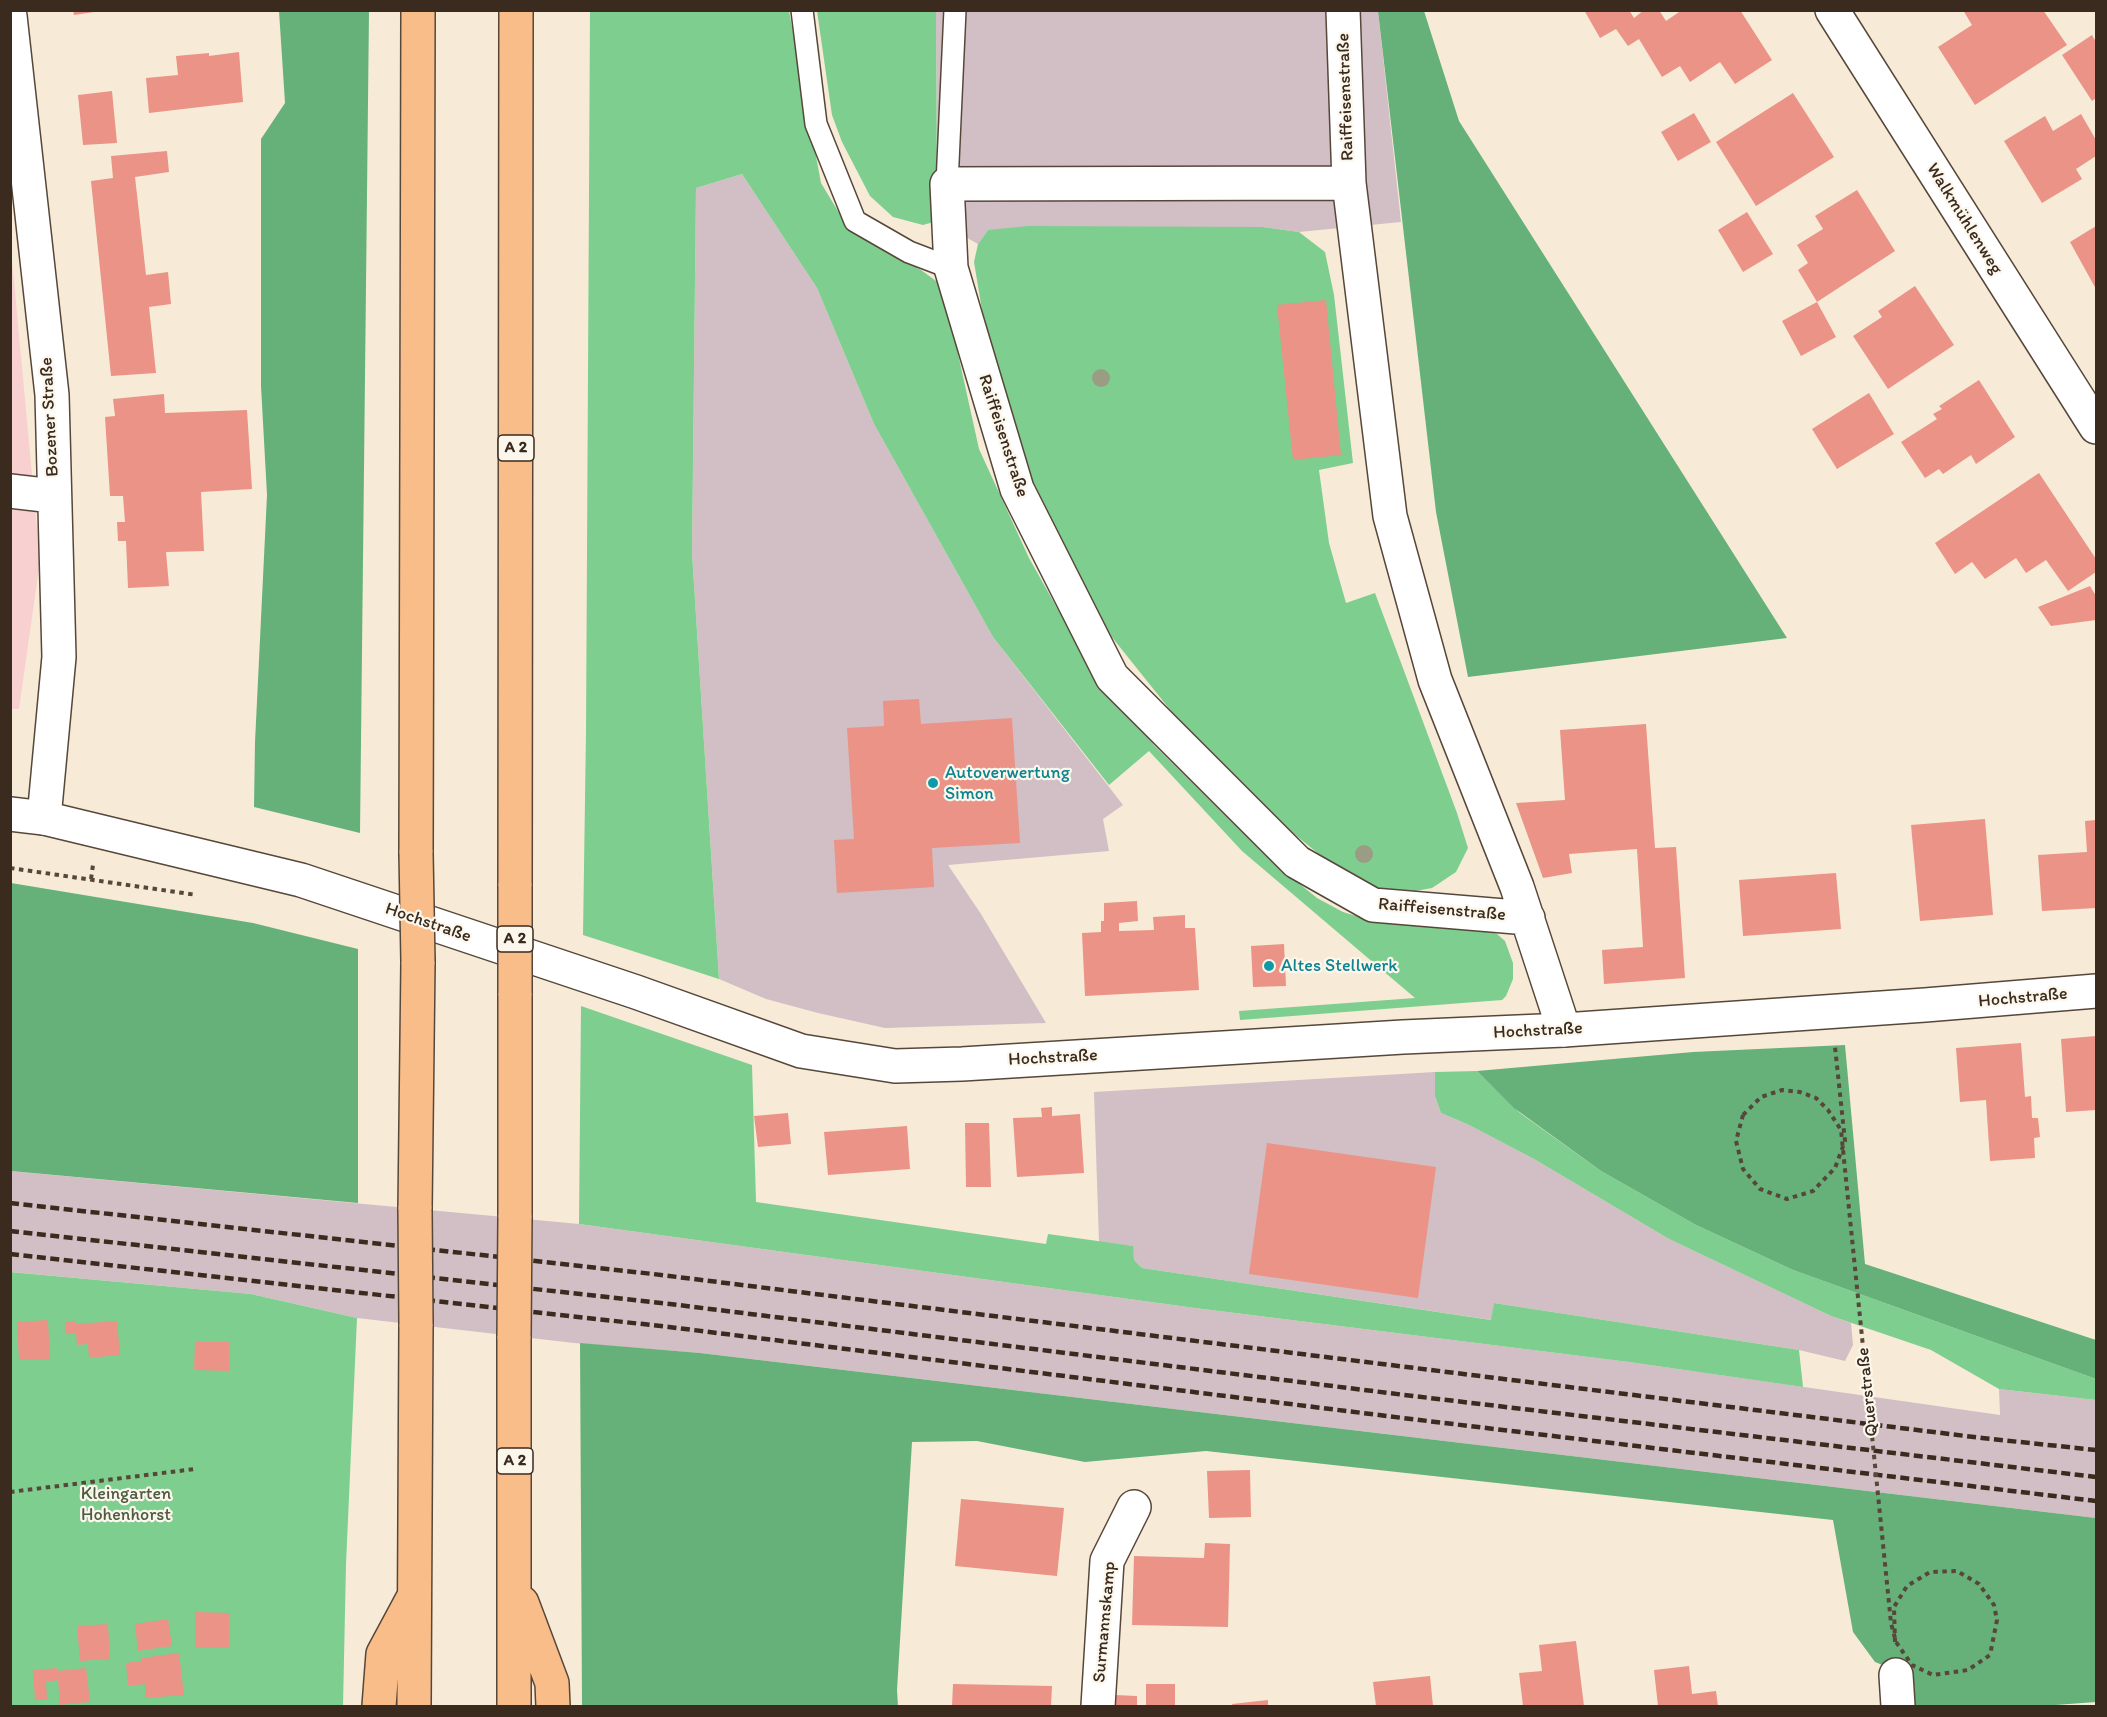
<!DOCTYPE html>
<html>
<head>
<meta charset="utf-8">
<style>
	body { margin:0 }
	#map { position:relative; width:2107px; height:1717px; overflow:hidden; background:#f7ebd7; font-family:Itim,sans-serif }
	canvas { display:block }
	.frame { position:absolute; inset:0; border:12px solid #3b2a1e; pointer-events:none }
</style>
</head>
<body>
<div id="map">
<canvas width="2107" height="1717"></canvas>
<div class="frame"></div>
</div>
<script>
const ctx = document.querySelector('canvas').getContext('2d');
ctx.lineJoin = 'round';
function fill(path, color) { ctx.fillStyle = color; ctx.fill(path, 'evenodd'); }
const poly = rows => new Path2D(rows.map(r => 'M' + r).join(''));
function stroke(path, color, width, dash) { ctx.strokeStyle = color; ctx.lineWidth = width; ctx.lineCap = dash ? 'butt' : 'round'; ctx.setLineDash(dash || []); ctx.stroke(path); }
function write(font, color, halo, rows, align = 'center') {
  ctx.font = font + ' Itim,sans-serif'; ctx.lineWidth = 4.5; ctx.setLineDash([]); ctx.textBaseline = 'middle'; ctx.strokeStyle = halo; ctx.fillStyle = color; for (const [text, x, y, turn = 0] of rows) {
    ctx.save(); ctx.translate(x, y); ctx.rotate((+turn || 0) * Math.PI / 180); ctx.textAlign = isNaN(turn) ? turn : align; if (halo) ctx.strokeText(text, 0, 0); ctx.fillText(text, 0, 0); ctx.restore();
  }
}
fill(poly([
	[10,238,40,561,19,709,10,709]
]), '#f7d0cf');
fill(poly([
	[936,11,1378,11,1401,222,1299,232,1263,227,988,230,978,244,937,221],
	[742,174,817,288,874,424,993,637,1123,805,1103,819,1109,851,948,865,981,914,1046,1023,885,1028,818,1013,766,999,719,979,692,553,696,188],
	[1435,1072,1435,1096,1441,1113,1469,1125,1534,1159,1669,1239,1831,1316,1851,1323,1853,1345,1845,1361,1799,1350,1494,1303,1492,1320,1142,1268,1134,1260,1132,1246,1099,1242,1094,1092],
	[10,1171,579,1224,1195,1308,1629,1362,2000,1415,1999,1389,2096,1400,2096,1518,700,1353,574,1343,357,1318,251,1294,11,1272]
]), '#d2bec5');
fill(poly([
	[590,11,789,11,821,183,847,226,921,270,943,286,979,449,1029,558,1075,640,1154,745,1276,865,1317,898,1343,912,1379,923,1480,928,1497,934,1505,941,1513,963,1513,979,1506,996,1502,1000,1240,1020,1239,1011,1415,998,1242,851,1149,751,1109,785,993,637,874,424,817,288,742,174,696,188,692,553,719,979,583,935,586,732],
	[817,11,936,11,937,221,923,225,893,217,870,196,842,142,832,115],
	[1028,226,1263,227,1299,232,1325,252,1334,295,1353,463,1319,470,1329,543,1346,603,1375,593,1457,813,1468,848,1456,872,1432,888,1410,892,1378,889,1342,873,1282,824,1187,731,1111,636,1055,539,1012,435,985,328,974,262,978,244,988,230],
	[581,1006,752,1065,756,1202,1046,1244,1048,1234,1133,1246,1134,1260,1142,1268,1491,1320,1494,1303,1799,1350,1803,1387,1629,1362,1195,1308,579,1224],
	[1477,1071,1520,1113,1601,1171,1696,1225,1793,1270,2096,1379,2096,1400,1999,1389,1931,1350,1831,1316,1669,1239,1534,1159,1469,1125,1441,1113,1435,1096,1435,1072],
	[10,1272,251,1294,357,1318,346,1564,343,1706,11,1706]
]), '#7ece8f');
fill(poly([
	[279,11,369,11,360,833,254,807,255,742,267,495,261,386,261,139,285,103],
	[1378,11,1424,11,1459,121,1787,638,1468,677,1436,512],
	[11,883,253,923,358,949,358,1203,11,1171],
	[1845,1045,1865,1264,2096,1340,2096,1379,1793,1270,1696,1225,1601,1171,1514,1108,1477,1071,1693,1052],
	[580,1343,700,1353,2096,1518,2096,1702,2042,1706,1915,1706,1910,1676,1875,1662,1853,1632,1833,1520,1206,1451,1085,1462,977,1441,912,1442,897,1690,898,1706,582,1706]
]), '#66b17a');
fill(poly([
	[73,10,94,10,94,12,74,15],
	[1584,10,1629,10,1634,18,1644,10,1659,10,1666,21,1682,10,1740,10,1772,60,1735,84,1720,62,1690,82,1680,66,1662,77,1639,39,1628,46,1616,29,1600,38],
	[1963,10,2043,10,2067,45,1975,105,1938,47,1972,25],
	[2092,35,2096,42,2096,98,2092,101,2062,55],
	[239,52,243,102,149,113,146,78,178,75,176,56,209,53,209,56],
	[112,91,117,143,83,145,78,95],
	[1793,93,1834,157,1756,206,1716,142],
	[1694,113,1711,142,1678,161,1661,132],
	[2081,114,2096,140,2096,156,2076,169,2082,179,2042,203,2004,141,2045,116,2053,131],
	[167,151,169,172,135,177,146,275,168,272,171,304,149,307,156,373,111,376,91,181,113,178,111,156],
	[1857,190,1895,251,1817,302,1798,270,1808,263,1797,245,1823,229,1815,216],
	[1747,212,1773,254,1743,272,1718,230],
	[2096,226,2096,289,2070,242],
	[1915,286,1954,345,1888,389,1853,336,1882,317,1878,311],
	[1326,300,1341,455,1293,460,1277,305],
	[1817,302,1836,337,1801,356,1782,321],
	[1979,380,2015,437,1976,464,1971,455,1943,474,1939,469,1925,478,1901,442,1937,419,1933,414,1942,409,1939,406],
	[1869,393,1894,434,1837,469,1812,429],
	[164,394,165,413,247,410,252,489,201,492,204,551,166,552,169,586,128,588,126,541,118,541,117,522,125,522,123,496,110,496,105,417,115,416,113,399],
	[2039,473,2096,559,2096,572,2068,591,2046,560,2026,573,2016,558,1985,579,1972,562,1955,574,1935,543],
	[2090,586,2096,596,2096,620,2051,626,2038,607],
	[919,699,921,724,1012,718,1020,843,932,848,934,887,837,893,834,840,854,839,847,728,884,726,883,701],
	[1646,724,1655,848,1676,847,1685,978,1604,984,1602,950,1643,947,1637,849,1569,854,1572,873,1543,878,1516,803,1565,800,1560,730],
	[1985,819,1993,915,1920,921,1911,825],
	[2096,820,2096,908,2042,911,2038,855,2087,852,2085,821],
	[1836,873,1841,929,1743,936,1739,880],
	[1137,901,1138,921,1119,923,1119,931,1154,930,1153,917,1185,915,1185,928,1195,928,1199,990,1085,996,1082,933,1101,932,1101,921,1104,921,1104,903],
	[1284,944,1286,986,1253,987,1251,946],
	[2096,1036,2096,1110,2066,1112,2061,1039],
	[2021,1043,2025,1097,2031,1096,2032,1118,2038,1118,2040,1137,2034,1138,2035,1158,1990,1161,1986,1100,1960,1102,1956,1048],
	[1052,1107,1052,1116,1080,1114,1084,1173,1017,1177,1013,1118,1042,1117,1041,1108],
	[788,1113,791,1144,758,1147,754,1116],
	[965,1123,989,1123,991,1187,966,1187],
	[907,1126,910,1169,828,1175,824,1132],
	[1267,1143,1436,1167,1418,1298,1249,1274],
	[48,1320,50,1359,19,1360,17,1322],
	[75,1321,75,1324,117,1321,120,1355,89,1358,88,1344,77,1345,76,1333,66,1334,65,1322],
	[195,1342,230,1342,230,1371,194,1370],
	[1250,1470,1251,1517,1209,1518,1207,1471],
	[961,1499,1064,1508,1057,1576,955,1566],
	[1205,1543,1230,1544,1228,1627,1132,1625,1134,1556,1204,1558],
	[195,1612,230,1613,230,1648,195,1648],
	[168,1619,172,1646,138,1651,135,1624],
	[108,1624,110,1659,80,1661,77,1626],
	[1576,1641,1584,1706,1523,1706,1519,1673,1542,1671,1539,1645],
	[179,1653,184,1695,146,1698,145,1684,128,1686,126,1663,141,1661,141,1658],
	[1689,1666,1692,1694,1716,1691,1718,1706,1658,1706,1654,1670],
	[57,1668,57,1671,86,1668,90,1702,60,1705,58,1680,46,1682,47,1699,35,1700,33,1670],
	[1430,1676,1433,1706,1376,1706,1373,1682],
	[953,1684,1052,1686,1051,1706,952,1706],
	[1146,1684,1175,1684,1175,1706,1146,1706],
	[1115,1695,1137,1696,1137,1706,1115,1706],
	[1268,1700,1268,1706,1233,1706,1232,1704]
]), '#ea9386');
const service = poly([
	[802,10,816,124,855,221,909,252,951,268],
	[947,184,955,10]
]);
const minor = poly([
	[1343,10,1349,183,1390,516,1435,680,1517,887,1564,1030],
	[1832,10,2096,427],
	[10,16,52,395,59,657,44,818],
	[1349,183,947,184,951,268,1017,489,1112,677,1297,862,1373,905,1528,918],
	[10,491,53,496],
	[1896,1675,1898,1706],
	[1098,1706,1107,1561,1134,1507]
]);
const tertiary = poly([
	[10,814,44,818,301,880,636,992,801,1051,895,1066,962,1064,1403,1037,1564,1030,1925,1005,2096,991]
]);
const motorway = poly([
	[416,853,418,10],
	[515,886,516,10],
	[415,1209,418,962],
	[515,1218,515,993],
	[514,1336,514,1706],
	[522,1603,552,1683,553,1706],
	[379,1706,383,1654,412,1600],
	[414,1706,416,1324]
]);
stroke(service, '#57473a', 24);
stroke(minor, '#57473a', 36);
stroke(tertiary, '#57473a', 36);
stroke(motorway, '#57473a', 36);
stroke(poly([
	[10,868,197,895],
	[91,879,93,865],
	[1743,1115,1736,1141,1743,1169,1760,1189,1787,1199,1813,1191,1835,1168,1845,1141,1835,1047],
	[10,1492,195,1469],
	[1895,1642,1894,1607,1907,1586,1930,1572,1957,1571,1979,1584,1994,1605,1997,1620,1990,1655]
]), '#57473a', 4, [4.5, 4.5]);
stroke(service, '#fff', 21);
stroke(minor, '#fff', 33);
stroke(tertiary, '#fff', 33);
stroke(motorway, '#f9bd89', 33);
stroke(poly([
	[10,1203,653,1274,1982,1438,2096,1450],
	[10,1231,670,1304,1413,1396,2096,1477],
	[10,1254,669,1327,1411,1419,2096,1501]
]), '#3b2a1e', 4.5, [9, 4.5]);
const motorwayBridge = poly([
	[416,853,418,962],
	[515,886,515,993],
	[415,1209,416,1324],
	[514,1336,515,1218]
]);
stroke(motorwayBridge, '#57473a', 36, []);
stroke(poly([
	[1743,1115,1761,1097,1782,1090,1800,1092,1816,1098,1828,1110,1841,1130,1891,1623,1896,1642,1912,1665,1933,1675,1968,1670,1990,1655]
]), '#57473a', 4, [4.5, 4.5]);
stroke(motorwayBridge, '#f9bd89', 33);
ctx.fillStyle = '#9b9c84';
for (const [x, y] of [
	[1101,378],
	[1364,854]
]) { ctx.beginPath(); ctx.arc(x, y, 9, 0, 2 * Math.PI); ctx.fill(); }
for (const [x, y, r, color] of [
	[933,783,6,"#0f9aa8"],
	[1269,966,6,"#0f9aa8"]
]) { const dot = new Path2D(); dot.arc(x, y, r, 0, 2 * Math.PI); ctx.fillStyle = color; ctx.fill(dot); stroke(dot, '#fbf7ec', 2); }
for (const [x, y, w] of [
	[516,448,36],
	[515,939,36],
	[515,1461,36]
]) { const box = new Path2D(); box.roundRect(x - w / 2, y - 13, w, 26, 4.5); ctx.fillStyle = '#fbf7ec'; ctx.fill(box); stroke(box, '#3b2a1e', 1.5); }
write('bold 16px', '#3b2a1e', null, [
	["A 2",516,448],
	["A 2",515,939],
	["A 2",515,1461]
]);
write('18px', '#3b2a1e', '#fbf7ec', [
	["Raiffeisenstraße",1346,97,-92],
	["Walkmühlenweg",1964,219,58],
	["Bozener Straße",50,417,-93],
	["Raiffeisenstraße",1003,436,72],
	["Raiffeisenstraße",1442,910,5],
	["Hochstraße",428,923,19],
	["Hochstraße",2023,998,-5],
	["Hochstraße",1538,1031,-3],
	["Hochstraße",1053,1058,-3],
	["Querstraße",1868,1392,-96],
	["Surmannskamp",1105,1622,-85]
]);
write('18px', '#0d838f', '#fbf7ec', [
	["Autoverwertung",945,773],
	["Simon",945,794],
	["Altes Stellwerk",1281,966]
], 'left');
write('18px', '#4f5b40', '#fbf7ec', [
	["Kleingarten",126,1494],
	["Hohenhorst",126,1515]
]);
</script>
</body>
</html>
